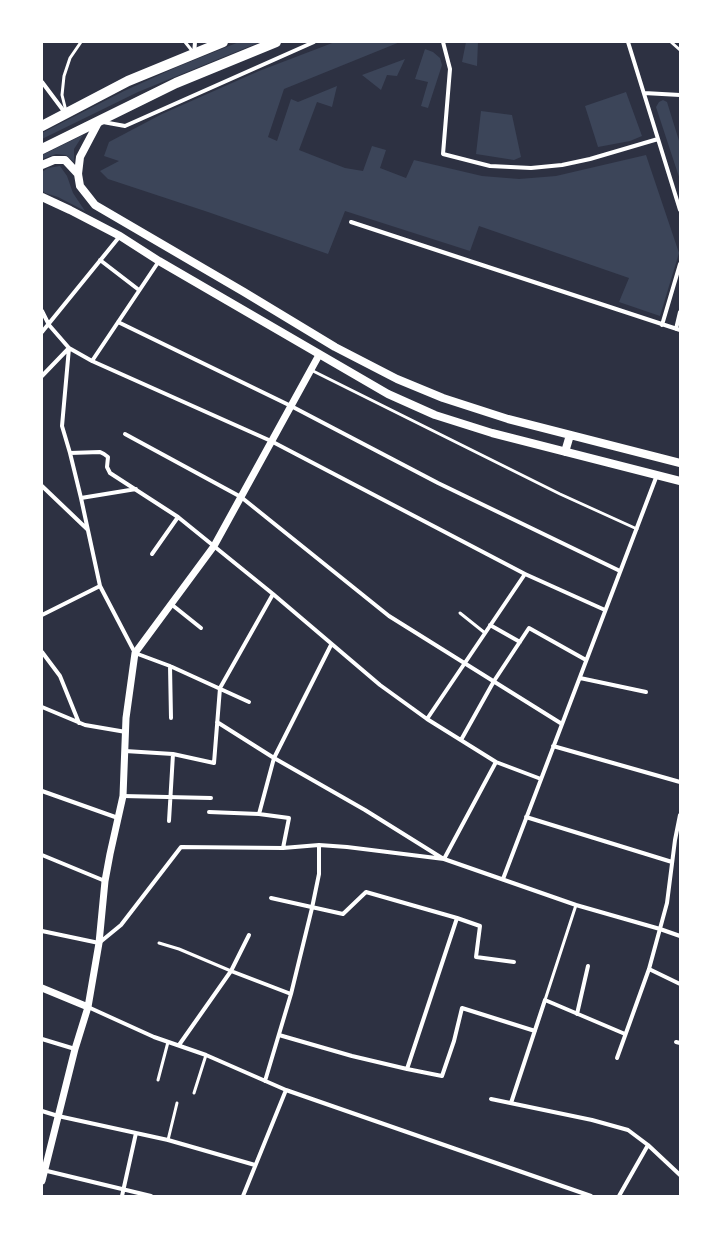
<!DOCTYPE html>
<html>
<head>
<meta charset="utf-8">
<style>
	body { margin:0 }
	#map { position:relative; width:722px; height:1238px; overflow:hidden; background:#2d3142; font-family:Figtree,sans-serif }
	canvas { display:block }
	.frame { position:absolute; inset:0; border:43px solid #fff; pointer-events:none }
</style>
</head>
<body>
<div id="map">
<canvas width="722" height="1238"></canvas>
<div class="frame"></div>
</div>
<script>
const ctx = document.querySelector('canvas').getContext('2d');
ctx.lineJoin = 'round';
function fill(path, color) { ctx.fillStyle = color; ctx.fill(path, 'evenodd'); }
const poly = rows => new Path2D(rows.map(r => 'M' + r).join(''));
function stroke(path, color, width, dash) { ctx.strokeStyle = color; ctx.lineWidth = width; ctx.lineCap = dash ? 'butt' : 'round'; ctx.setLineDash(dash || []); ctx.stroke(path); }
fill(poly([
	[239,42,260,42,138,92,42,139,42,133,124,91,177,67],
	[335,42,400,42,284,89,268,137,277,141,291,99,298,102,337,86,332,107,317,102,299,150,345,168,363,171,372,146,386,150,380,168,406,178,414,160,482,176,519,179,556,176,646,155,679,253,660,316,619,302,629,278,479,226,470,251,345,211,328,254,208,212,108,179,100,171,119,161,104,156,109,142,162,114,259,71],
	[466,42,478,42,477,66,462,62],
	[425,49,433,52,440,58,442,65,428,108,421,106,428,82,415,79],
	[405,59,397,76,387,75,381,90,362,75],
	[626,92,642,136,630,141,598,147,585,106],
	[663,100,667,102,680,144,680,180,656,107,659,102],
	[481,111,512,115,521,157,514,160,476,154],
	[83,135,74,149,74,162,66,155,56,154,42,159,42,155],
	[60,166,67,176,73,193,85,211,58,197,45,193,42,190,42,172,48,168]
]), '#3c4559');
stroke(poly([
	[185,42,193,52],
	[671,42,680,50],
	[66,111,62,95,64,76,70,58,81,42],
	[311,370,560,494,637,529],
	[460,613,485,633],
	[159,943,179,949,231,971],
	[545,1000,576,905],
	[158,1080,168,1042],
	[194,1093,206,1055],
	[168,1140,177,1103]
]), '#fff', 3);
stroke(poly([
	[443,42,450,69,443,154,490,166,531,168,562,165,590,159,658,139],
	[628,42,680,210],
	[194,54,195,42],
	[42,82,66,114],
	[644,93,680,95],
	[103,122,125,126,314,42],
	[351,222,680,330],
	[100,260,139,290],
	[42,311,49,325,69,348,62,426,70,453,81,498,100,586,135,653,170,666,249,702],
	[118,322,291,406,438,483,620,571],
	[662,325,680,264],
	[676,329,680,312],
	[42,332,120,236],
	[92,361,159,261],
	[42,376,69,348,92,361,271,441,525,574,605,610],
	[125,434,241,497,389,616,562,724],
	[70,453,100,452,104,454,108,457,107,467,110,473,178,517,273,594,380,685,427,719,496,762,541,779],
	[42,486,87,529],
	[81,498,136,489],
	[152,554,178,517],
	[171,604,201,628],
	[42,615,100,586],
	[490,625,520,642],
	[42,652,60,676,79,723],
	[170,666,171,718],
	[580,678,646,692],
	[42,707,85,725,126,732],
	[427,719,525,574],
	[217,722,274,758,365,810,442,858],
	[461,740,494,681,529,628,586,660],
	[553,746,680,782],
	[125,751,173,754,214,763,220,688,273,594],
	[42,791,118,818],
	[123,796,211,798],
	[209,812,259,814,289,818,283,848],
	[259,814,274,758,331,645],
	[526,817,672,862],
	[169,821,173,754],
	[42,855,105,881],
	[444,859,496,762],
	[503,879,657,475],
	[271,898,343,914,366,892,457,918,480,926,476,957,514,962],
	[42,931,99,943,121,925,181,847,283,848,319,845,347,847,444,859,576,905,660,929,680,936],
	[649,969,680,984],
	[231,971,249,935],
	[88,1007,154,1037,206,1055,286,1090,591,1196],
	[577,1014,588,966],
	[279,1035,352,1056,407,1069,442,1076,454,1041,462,1008,535,1031],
	[42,1039,75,1049],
	[676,1042,680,1043],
	[179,1045,231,971,291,994],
	[617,1058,649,969,667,903,675,840,680,815],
	[407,1069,457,918],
	[265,1081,291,994,312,908,319,874,319,845],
	[491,1099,592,1120,628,1130,648,1145,680,1175],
	[511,1103,545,1000,625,1034],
	[42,1111,58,1116,168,1140,255,1165],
	[43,1170,151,1196],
	[122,1196,136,1133],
	[243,1196,286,1090],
	[619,1196,648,1145]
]), '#fff', 4);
stroke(poly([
	[42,988,88,1007],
	[42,1181,75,1049,88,1007,99,943,105,881,110,854,123,796,126,718,135,653,214,546,319,355]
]), '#fff', 7);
stroke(poly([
	[99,121,80,157,78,174,80,186,95,205,244,292,335,347,397,379,443,398,508,419,680,463],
	[42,165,54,160,65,160,78,174],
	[42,197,70,210,120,236,159,261,388,394,435,415,492,433,680,481],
	[565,452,570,435]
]), '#fff', 8);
stroke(poly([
	[42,126,128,81,223,42],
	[42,149,176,83,276,42]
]), '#fff', 10);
</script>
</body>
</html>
